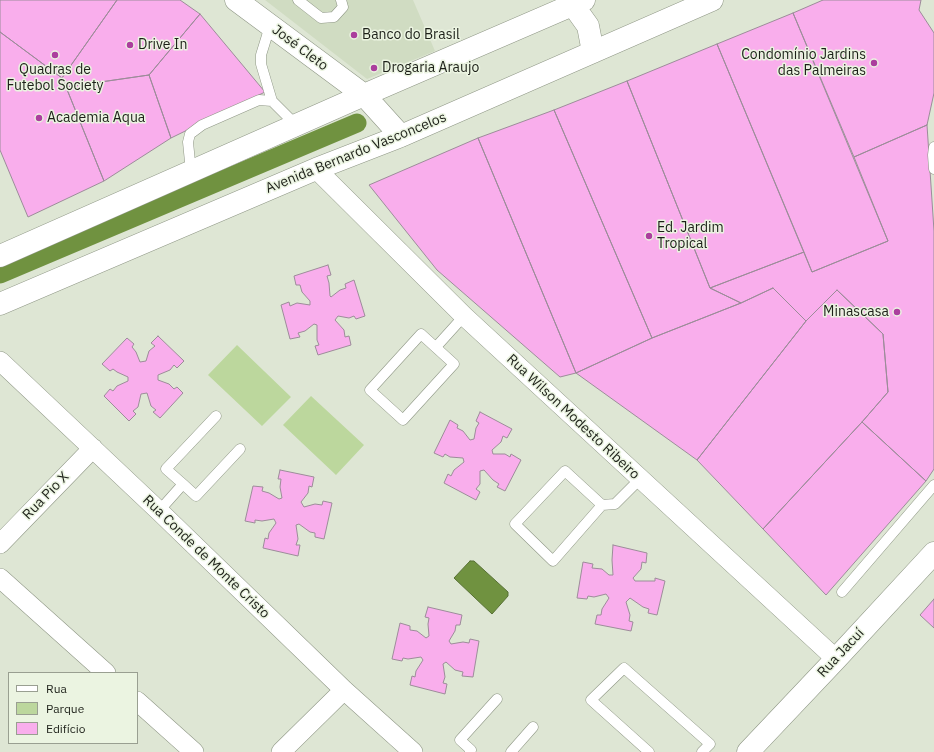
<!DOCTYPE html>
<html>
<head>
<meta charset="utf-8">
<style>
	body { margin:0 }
	#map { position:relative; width:934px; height:752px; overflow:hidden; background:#dee6d4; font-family:"IBM Plex Sans",sans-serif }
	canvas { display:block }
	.legend { position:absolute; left:8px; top:672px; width:130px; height:72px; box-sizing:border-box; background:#ebf4e1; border:1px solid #999f91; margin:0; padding:5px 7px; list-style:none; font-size:12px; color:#1d2019 }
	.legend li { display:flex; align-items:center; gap:8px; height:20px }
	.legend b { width:20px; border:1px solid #999f91 }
</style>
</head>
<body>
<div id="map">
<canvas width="934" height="752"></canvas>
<ul class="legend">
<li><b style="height:5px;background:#fff"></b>Rua</li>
<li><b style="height:11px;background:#bcd79d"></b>Parque</li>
<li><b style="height:11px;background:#f9aeec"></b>Edifício</li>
</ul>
</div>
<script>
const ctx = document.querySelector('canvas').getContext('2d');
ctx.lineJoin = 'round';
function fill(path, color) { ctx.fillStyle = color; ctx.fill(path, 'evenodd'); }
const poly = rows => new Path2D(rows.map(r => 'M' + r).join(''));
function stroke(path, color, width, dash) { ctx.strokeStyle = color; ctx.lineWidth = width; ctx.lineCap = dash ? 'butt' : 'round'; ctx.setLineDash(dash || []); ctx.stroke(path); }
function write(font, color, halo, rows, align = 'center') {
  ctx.font = font + ' "IBM Plex Sans",sans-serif'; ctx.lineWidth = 3; ctx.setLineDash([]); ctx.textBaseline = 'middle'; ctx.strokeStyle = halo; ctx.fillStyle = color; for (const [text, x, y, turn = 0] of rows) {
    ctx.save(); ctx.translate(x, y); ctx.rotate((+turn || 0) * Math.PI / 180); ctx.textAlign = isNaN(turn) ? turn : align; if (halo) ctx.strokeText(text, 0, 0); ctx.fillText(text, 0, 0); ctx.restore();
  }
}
fill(poly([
	[265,0,413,0,435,51,367,79]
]), '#d0dcc2');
fill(poly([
	[237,345,291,397,262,426,208,375],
	[311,396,364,445,336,475,283,425]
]), '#bcd79d');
const water = poly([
	[470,561,474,561,508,592,508,596,492,614,454,578,470,561]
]);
fill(water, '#709240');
stroke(water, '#577034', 1);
stroke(poly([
	[0,274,357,123]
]), '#709240', 19);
const building = poly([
	[0,0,117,0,62,78,0,32,0,0],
	[117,0,180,0,200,14,149,75,66,87,62,78,117,0],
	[823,0,921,0,919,10,934,33,934,93,927,125,854,157,793,13,823,0],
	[793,13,888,241,812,272,717,44,793,13],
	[200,14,265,92,171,138,149,75,200,14],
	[0,32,62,78,66,87,104,181,28,217,0,150,0,32],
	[717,44,804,252,710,288,627,81,717,44],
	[149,75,171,138,104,181,66,87,149,75],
	[627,81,710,288,741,303,652,338,554,110,627,81],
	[554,110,652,338,576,373,478,138,554,110],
	[927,125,934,231,934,469,926,481,862,422,888,392,883,334,837,290,806,321,773,288,741,303,710,288,804,252,812,272,888,241,854,157,927,125],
	[478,138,576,373,560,377,437,270,369,185,478,138],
	[328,265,331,275,327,276,329,283,330,296,331,297,340,290,346,288,345,284,354,280,365,316,356,319,354,316,349,318,338,316,335,320,344,330,345,337,349,336,351,345,318,355,315,346,319,345,317,340,317,325,314,324,305,331,298,333,300,337,290,339,281,305,289,302,290,306,297,303,310,305,310,301,302,292,300,285,296,285,294,276,328,265],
	[773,288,806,321,697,460,576,373,652,338,741,303,773,288],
	[837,290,883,334,888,392,862,422,763,529,697,460,806,321,837,290],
	[158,336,184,361,177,368,174,365,170,370,158,375,158,380,169,384,174,389,177,387,183,393,160,418,153,412,156,410,151,406,147,393,141,394,138,407,133,411,136,414,129,421,104,396,110,389,113,391,117,386,128,381,128,377,117,372,113,369,110,371,102,364,127,338,134,344,132,347,136,352,140,362,146,361,149,351,155,346,151,343,158,336],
	[480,412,512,429,507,438,503,436,501,442,492,450,493,454,505,454,510,457,511,454,521,460,505,491,497,487,499,484,493,480,484,470,480,471,480,484,476,489,480,492,476,500,444,483,448,474,451,476,454,470,464,462,463,458,450,457,445,454,443,457,434,453,450,420,458,425,457,428,463,431,470,440,474,439,476,428,479,423,476,421,480,412],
	[862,422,926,481,826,595,763,529,862,422],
	[280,470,314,477,312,487,309,486,308,493,301,502,304,507,315,504,322,505,323,501,332,503,324,539,315,537,315,533,310,532,299,524,296,525,298,539,296,545,300,545,298,556,263,548,265,538,268,539,269,533,276,523,274,519,262,521,255,520,255,523,245,521,253,486,263,487,262,491,269,493,279,499,282,498,280,487,281,479,278,479,280,470],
	[613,545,647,553,646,563,642,562,641,569,633,578,635,581,655,581,655,578,665,581,657,615,648,613,649,609,643,607,630,598,626,602,630,615,629,621,633,622,631,631,595,624,597,615,601,615,602,609,609,598,606,594,594,597,588,596,587,599,577,598,583,562,593,564,592,568,602,569,609,575,613,575,612,560,613,545],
	[934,599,934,628,920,615,934,599],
	[428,607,462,615,460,625,456,625,455,631,449,641,451,644,463,642,469,643,470,639,479,641,473,677,462,676,463,672,455,670,446,662,443,664,445,677,443,683,447,684,445,694,410,685,412,676,415,677,416,671,423,660,421,657,408,659,403,658,402,661,392,659,400,623,410,626,410,630,417,631,426,638,429,636,428,624,429,618,425,617,428,607]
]);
fill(building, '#f9aeec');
stroke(building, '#9c8c99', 1);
const lane = poly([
	[298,0,321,18,334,17,343,7,341,0],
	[270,26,261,55,261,64,272,101],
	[934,147,933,155,934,169],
	[191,172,188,142,190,134,202,125,259,100,272,101,296,125],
	[421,334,454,364,403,420,370,390,421,334],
	[436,347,464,316],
	[183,484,196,496,240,449],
	[602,505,565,471,515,524,553,561,602,505,615,504,640,479],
	[159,511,183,484,166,469,216,416],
	[842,592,934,485],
	[470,752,471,750,460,740,497,699],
	[511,752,533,727],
	[649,752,591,700,624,668,710,744,702,752]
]);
const street = poly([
	[316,169,464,316,836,659],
	[0,361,159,511,344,690,413,752],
	[0,544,93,448],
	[0,578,106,673],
	[137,701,194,752],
	[281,752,344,690]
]);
const secondary = poly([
	[236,0,364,95,401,136],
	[573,5,588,26,593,52],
	[0,256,364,95,584,0],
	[0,304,316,169,401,136,712,0],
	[748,752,836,659,934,553]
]);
stroke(lane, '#8e9685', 11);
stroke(street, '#8e9685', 20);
stroke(secondary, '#8e9685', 23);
stroke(lane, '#fff', 10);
stroke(street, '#fff', 19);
stroke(secondary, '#fff', 22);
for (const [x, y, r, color] of [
	[354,35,4,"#ab3e9d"],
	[130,45,4,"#ab3e9d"],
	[55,55,4,"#ab3e9d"],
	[874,63,4,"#ab3e9d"],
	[374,68,4,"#ab3e9d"],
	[39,118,4,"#ab3e9d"],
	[649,236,4,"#ab3e9d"],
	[897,312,4,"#ab3e9d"]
]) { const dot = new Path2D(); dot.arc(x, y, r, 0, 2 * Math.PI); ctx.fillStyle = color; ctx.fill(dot); stroke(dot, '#ebf4e1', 1.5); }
write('14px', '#1d2019', '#ebf4e1', [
	["Banco do Brasil",362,35],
	["Drive In",138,45],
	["Condomínio Jardins",866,55,"right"],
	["das Palmeiras",866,71,"right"],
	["Drogaria Araujo",382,68],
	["Quadras de",55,70,"center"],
	["Futebol Society",55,86,"center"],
	["Academia Aqua",47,118],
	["Ed. Jardim",657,228],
	["Tropical",657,244],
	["Minascasa",889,312,"right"]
], 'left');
write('14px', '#1d2019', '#ebf4e1', [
	["José Cleto",300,48,37],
	["Avenida Bernardo Vasconcelos",356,153,-22],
	["Rua Wilson Modesto Ribeiro",573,417,43],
	["Rua Pio X",46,496,-46],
	["Rua Conde de Monte Cristo",206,557,44],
	["Rua Jacuí",841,653,-47]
]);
</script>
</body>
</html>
